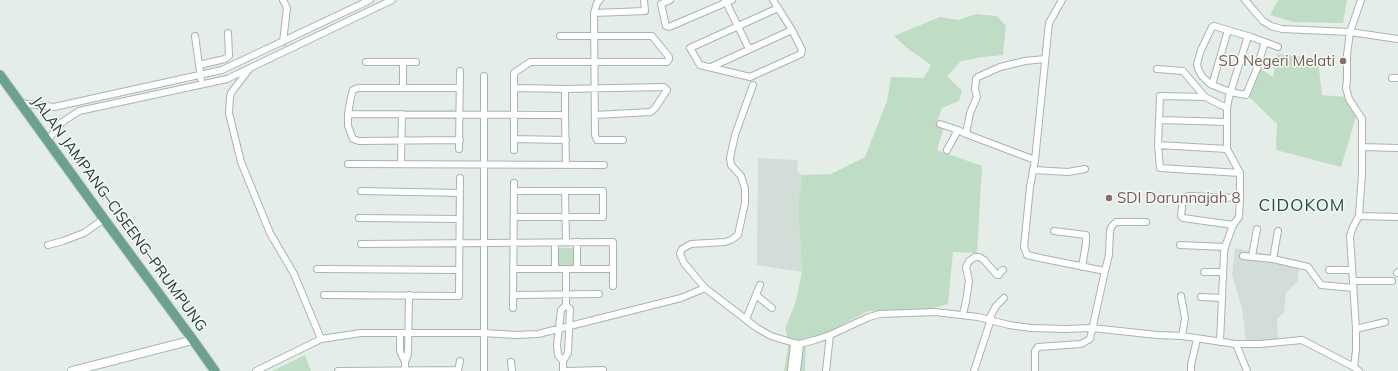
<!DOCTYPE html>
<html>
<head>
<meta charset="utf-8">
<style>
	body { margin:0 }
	canvas { display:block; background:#e5ede9 }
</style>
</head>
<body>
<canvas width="1398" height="371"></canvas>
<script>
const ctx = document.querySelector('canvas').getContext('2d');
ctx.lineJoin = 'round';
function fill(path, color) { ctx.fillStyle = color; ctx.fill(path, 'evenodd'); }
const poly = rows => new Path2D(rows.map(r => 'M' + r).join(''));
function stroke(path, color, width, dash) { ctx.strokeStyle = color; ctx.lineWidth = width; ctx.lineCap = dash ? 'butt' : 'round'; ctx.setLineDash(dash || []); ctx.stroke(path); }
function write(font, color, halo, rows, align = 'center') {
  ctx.font = font + ' Mulish,sans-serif'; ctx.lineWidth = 3; ctx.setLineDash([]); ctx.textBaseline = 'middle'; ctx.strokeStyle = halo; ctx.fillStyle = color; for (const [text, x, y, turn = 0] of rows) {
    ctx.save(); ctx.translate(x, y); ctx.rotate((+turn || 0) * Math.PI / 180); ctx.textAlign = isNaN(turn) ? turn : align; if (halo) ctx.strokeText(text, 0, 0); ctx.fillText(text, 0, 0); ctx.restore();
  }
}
fill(poly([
	[758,158,798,160,797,171,802,175,798,205,802,272,757,265],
	[1235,248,1299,260,1298,281,1286,293,1284,313,1277,319,1278,340,1246,344,1242,308,1232,275]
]), '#d3ddd8');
fill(poly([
	[1278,0,1347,0,1343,23,1293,22,1270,15],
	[976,14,997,16,1006,26,1003,55,983,57,961,61,947,76,962,91,959,101,942,108,937,122,944,127,937,150,982,166,977,253,953,252,948,304,910,314,868,311,823,335,806,339,805,371,784,371,789,342,785,329,796,301,802,272,798,205,802,175,831,174,865,157,887,101,891,77,924,78,931,65,907,48,894,36,940,17,958,20],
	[1277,54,1318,59,1322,95,1347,97,1357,113,1341,167,1276,150,1277,124,1243,91,1260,68,1273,77],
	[558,248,574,248,574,265,559,265],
	[305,355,311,371,272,371]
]), '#bfddc5');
const street = poly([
	[600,0,597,3,594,13,595,135,597,140,623,140],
	[670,0,661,4,666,26,669,27,732,0],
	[725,0,749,49],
	[773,0,778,8,792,30,802,50,801,54,750,77,700,65,690,48,778,8],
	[1245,0,1263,21,1271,26,1282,29,1350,32,1398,39],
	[594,13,645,11,644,0],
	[195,36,201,79],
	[283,42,287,8,283,0],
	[1265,42,1256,71,1246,95,1230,92,1210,84,1202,76,1198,69,1197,64,1201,50,1212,27,1214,26,1251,37,1265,42,1278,47],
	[366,62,416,62],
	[199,65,225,59,229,56,228,33],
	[711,67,792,30],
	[250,68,231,93,230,97,229,113,241,162,270,233,294,274,321,339],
	[1157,69,1183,71,1205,97],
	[1392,78,1398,78],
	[1212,85,1228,30],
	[403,87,403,62],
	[459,88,358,88,353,90,351,97,348,114,348,126,353,139,359,141,460,140],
	[515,88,565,89,664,87,667,90,655,108,651,112,595,115],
	[565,89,565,115,566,165],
	[20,103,54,107,222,70,370,0],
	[1227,108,1205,97,1160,96,1158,145,1227,149],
	[348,114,565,115],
	[1159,120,1227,122],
	[940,124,958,130],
	[514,139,566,140],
	[48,140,61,123,79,111,227,79,392,0],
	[1158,145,1160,168,1240,173],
	[1362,147,1398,148],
	[459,149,460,71],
	[514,150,514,73,530,62,667,62,669,59,669,57,652,36,560,36],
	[947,150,958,130,966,134],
	[1035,160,966,134,970,113,977,97,975,89,976,79,978,77,1000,67,1025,61,1045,59],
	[348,164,604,165],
	[401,164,402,114],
	[1034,170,1068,172,1085,169],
	[361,191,460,193],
	[514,191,603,191,603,217,514,217],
	[565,191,566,242],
	[1359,216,1398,217],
	[359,218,459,219],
	[1233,225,1183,218,1181,216,1183,198,1188,196,1240,198],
	[1054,231,1086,235,1086,243,1082,267],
	[577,242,577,269],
	[555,243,555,269],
	[361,244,613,242,613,286],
	[48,245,63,241,84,233,104,219],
	[1180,245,1225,247],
	[1243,256,1273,259,1308,267,1321,285,1353,288],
	[1252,256,1257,229],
	[1273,259,1278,231],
	[317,269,459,270],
	[514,269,613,269],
	[1329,270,1352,270],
	[1105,271,1109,255,1110,230,1112,226,1116,222,1146,222],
	[1204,272,1223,272],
	[1397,273,1398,272],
	[1353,281,1392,281],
	[705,288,684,263,680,254,682,249,691,244,725,242,731,240,738,235,745,203,745,189,741,176,731,165,730,158,735,135,753,85],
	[324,295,459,296,460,178],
	[513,295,599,294],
	[756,295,772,308],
	[1181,296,1185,318,1182,336],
	[1201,297,1222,298],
	[513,308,514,183],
	[963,314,966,301,969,281,966,267,969,261,975,257,979,257,984,260,997,275,999,275,1001,271,1003,270],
	[746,319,760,285],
	[989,319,996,306,1004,298],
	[1356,329,1385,322],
	[400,333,400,351,405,362],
	[1220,342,1224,253,1225,247,1233,225,1239,217,1240,198,1240,173,1227,149,1227,108,1229,97,1248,36],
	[1236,344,1247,371],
	[563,361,568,353,570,309,566,305,566,269],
	[511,362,512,371],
	[1354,367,1356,350,1356,329,1350,236,1353,227,1359,216,1362,173,1362,119,1349,99,1346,88,1347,80,1347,55,1350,32,1361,0],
	[256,371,321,339,361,333,483,333,516,335,538,334,681,298,705,288,757,328,771,336,794,343,800,344,815,340,830,335,869,317,880,314,935,312,978,317,1009,325,1031,328,1065,329,1092,328,1157,335,1182,336,1236,344,1260,344,1302,340,1354,367,1359,371],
	[338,371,458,370],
	[405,371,405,362,408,354,409,295],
	[458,371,460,361],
	[484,371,484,76],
	[563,371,563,361,558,355,557,345,561,310,566,305],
	[567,371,603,370],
	[791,371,794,343],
	[797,371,800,344],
	[826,371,830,335],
	[974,371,991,319],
	[1035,371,1035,351,1038,347,1081,344,1090,339,1105,271,1040,258,1027,255,1024,247,1030,187,1035,160,1049,23,1062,0],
	[1191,371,1191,365,1197,339]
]);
const secondary = poly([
	[72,371,193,340]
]);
const primary = poly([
	[0,75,104,219,193,340,215,371]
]);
stroke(street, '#a7b5af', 8);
stroke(secondary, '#a3b9b0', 10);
stroke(primary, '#c2c9c6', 11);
stroke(street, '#fff', 6);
stroke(secondary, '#fff', 8);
stroke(primary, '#6ba18f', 9);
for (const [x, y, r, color] of [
	[1343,61,4,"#8d6e63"],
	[1109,198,4,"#8d6e63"]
]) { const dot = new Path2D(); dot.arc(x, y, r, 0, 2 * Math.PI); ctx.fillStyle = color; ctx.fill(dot); stroke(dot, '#f5faf7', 1.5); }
write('15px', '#785e54', '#f5faf7', [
	["SD Negeri Melati",1335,61],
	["SDI Darunnajah 8",1117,198,"left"]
], 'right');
write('15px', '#243f35', '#f5faf7', [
	["JALAN JAMPANG–CISEENG–PRUMPUNG",119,214,54]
]);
ctx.letterSpacing = '1px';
write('17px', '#215041', '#f5faf7', [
	["CIDOKOM",1302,206]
]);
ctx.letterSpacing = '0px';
</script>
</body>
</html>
